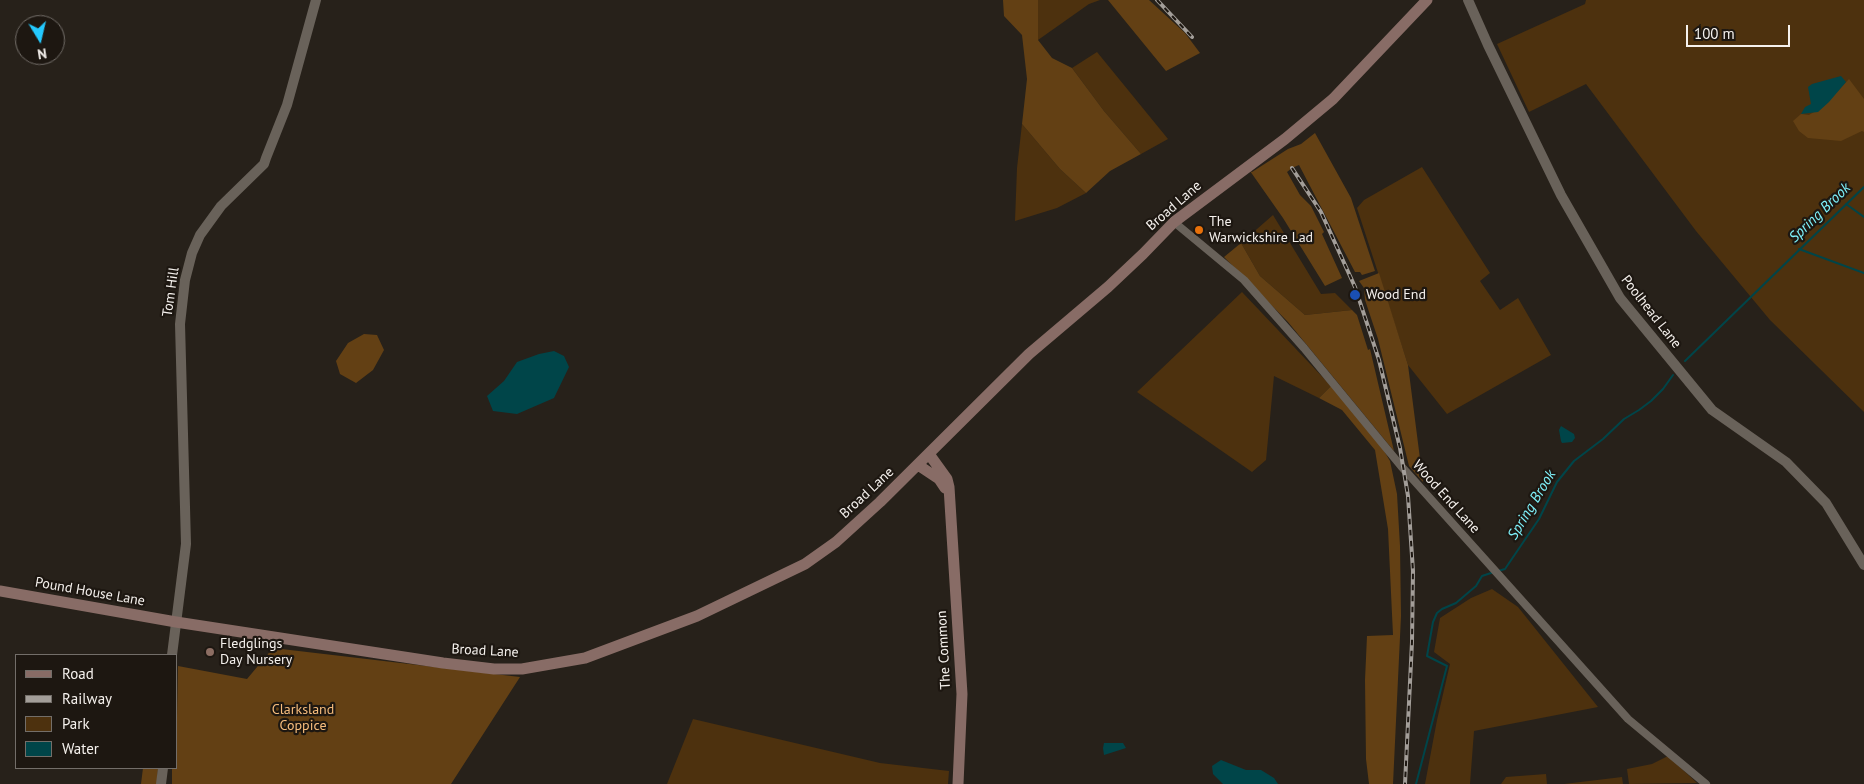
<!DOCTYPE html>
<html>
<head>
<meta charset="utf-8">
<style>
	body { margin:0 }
	#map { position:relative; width:1864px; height:784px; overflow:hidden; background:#27211a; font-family:"PT Sans",sans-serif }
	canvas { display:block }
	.legend { position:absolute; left:15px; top:654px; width:162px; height:115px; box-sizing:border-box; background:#1d1711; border:1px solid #736e69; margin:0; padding:6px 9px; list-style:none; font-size:15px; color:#f5f1ed }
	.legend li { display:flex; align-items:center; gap:10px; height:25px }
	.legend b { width:25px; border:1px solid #736e69 }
	.north { position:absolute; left:15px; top:15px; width:50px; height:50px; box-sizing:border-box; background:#1d1711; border:1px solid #736e69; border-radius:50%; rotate:171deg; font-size:14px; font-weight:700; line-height:20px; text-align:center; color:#f5f1ed }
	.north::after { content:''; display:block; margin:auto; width:18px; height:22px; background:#24c9fe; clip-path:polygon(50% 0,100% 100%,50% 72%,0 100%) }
	.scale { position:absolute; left:1686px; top:25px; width:104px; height:22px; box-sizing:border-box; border:2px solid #f5f1ed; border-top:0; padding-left:6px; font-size:15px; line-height:18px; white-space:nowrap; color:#f5f1ed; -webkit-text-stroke:4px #1d1711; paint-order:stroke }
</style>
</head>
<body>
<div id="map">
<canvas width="1864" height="784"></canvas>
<ul class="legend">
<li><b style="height:6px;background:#886c66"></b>Road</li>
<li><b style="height:6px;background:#a39e99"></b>Railway</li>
<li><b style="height:14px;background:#4d310e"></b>Park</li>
<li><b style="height:14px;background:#004549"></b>Water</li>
</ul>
<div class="north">N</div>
<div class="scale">100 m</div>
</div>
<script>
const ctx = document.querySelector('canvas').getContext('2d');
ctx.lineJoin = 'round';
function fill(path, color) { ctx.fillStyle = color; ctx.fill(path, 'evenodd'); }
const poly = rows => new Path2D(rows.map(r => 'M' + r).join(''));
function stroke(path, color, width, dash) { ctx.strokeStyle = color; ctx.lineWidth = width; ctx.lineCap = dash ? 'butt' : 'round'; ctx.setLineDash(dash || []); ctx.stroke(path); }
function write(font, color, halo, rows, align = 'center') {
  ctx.font = font + ' "PT Sans",sans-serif'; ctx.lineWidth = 4.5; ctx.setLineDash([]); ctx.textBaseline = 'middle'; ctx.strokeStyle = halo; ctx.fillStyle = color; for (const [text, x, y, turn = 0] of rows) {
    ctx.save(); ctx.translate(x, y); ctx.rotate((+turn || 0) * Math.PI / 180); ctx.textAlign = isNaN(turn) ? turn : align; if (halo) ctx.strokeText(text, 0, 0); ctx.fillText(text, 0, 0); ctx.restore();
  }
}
fill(poly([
	[1038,0,1100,0,1089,4,1038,40],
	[1586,0,1864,0,1864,412,1770,320,1696,231,1586,84,1529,112,1497,44,1585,4],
	[1097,52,1168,139,1141,154,1104,111,1072,68],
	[1022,124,1060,169,1086,193,1057,208,1015,221,1017,168],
	[1422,167,1490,273,1480,281,1500,310,1518,298,1551,355,1447,414,1408,365,1357,208,1364,200],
	[1273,215,1321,294,1335,293,1352,310,1305,315,1260,276,1241,243],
	[1242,292,1331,386,1319,398,1274,376,1266,460,1252,472,1137,392],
	[1492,589,1518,607,1598,707,1474,731,1470,784,1425,784,1437,720,1450,664,1434,652,1440,618,1471,598],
	[693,719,880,763,949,771,948,784,667,784],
	[1668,756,1697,783,1629,784,1627,769,1652,764],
	[1546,774,1547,784,1501,784,1506,777],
	[1622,777,1623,784,1564,784]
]), '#4d310e');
fill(poly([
	[1003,0,1038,0,1038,40,1052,58,1072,68,1104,111,1141,154,1110,171,1086,193,1060,169,1022,124,1027,79,1022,35,1004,16],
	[1108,0,1149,0,1185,33,1200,53,1166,71],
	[1849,79,1864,99,1864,132,1862,131,1841,141,1808,138,1799,131,1793,121,1801,114,1809,115,1824,106],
	[1315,133,1351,198,1375,271,1362,275,1360,272,1355,272,1299,165,1292,168,1287,172,1300,195,1311,206,1324,232,1322,234,1342,278,1325,286,1283,218,1250,171,1252,172,1288,149,1301,144],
	[1241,243,1260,276,1305,315,1352,310,1357,315,1368,350,1370,349,1394,451,1288,322,1224,257],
	[1379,273,1408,365,1423,482,1409,466,1378,339,1365,300,1364,288,1359,281],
	[364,334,377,335,384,350,373,370,356,383,340,374,336,361,348,343],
	[1331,386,1377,439,1390,461,1397,494,1400,546,1401,616,1393,784,1369,784,1366,759,1365,680,1367,636,1393,635,1388,529,1375,450,1342,410,1319,398],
	[273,648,520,677,451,784,172,784,172,768,176,768,178,666,247,679],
	[143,768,158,768,157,784,141,784]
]), '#634014');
fill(poly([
	[1841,76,1846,82,1829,102,1818,112,1801,114,1805,107,1811,104,1808,87,1812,84],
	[554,351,564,356,569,367,554,398,517,414,493,411,487,396,504,381,517,362,539,354],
	[1561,426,1574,434,1575,438,1572,442,1562,443,1561,441,1559,430],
	[1104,743,1123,743,1126,748,1104,755,1103,748],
	[1221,760,1246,770,1261,770,1274,778,1278,784,1223,784,1213,774,1212,766]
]), '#004549');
stroke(poly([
	[1846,204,1864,217],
	[1799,249,1864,273],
	[1685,361,1864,187],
	[1498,571,1505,569,1539,519,1557,482,1574,461,1603,439,1624,419,1639,410,1651,401,1663,389,1673,375],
	[1416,784,1447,666,1427,656,1433,622,1437,613,1442,609,1456,603,1476,586,1482,576,1494,572]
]), '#004549', 2);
stroke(poly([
	[1174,222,1244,280,1304,348,1401,466,1628,719,1706,784]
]), '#69625a', 8);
stroke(poly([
	[1468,0,1488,45,1561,195,1620,298,1712,410,1786,462,1826,503,1864,565],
	[172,655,186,544,180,324,185,280,192,253,200,235,221,206,264,164,266,158,287,105,316,0],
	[161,784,163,768]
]), '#69625a', 10);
stroke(poly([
	[929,454,947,479,949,487,962,694,958,784],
	[918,465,939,479,945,488],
	[0,591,176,622,443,663,494,669,522,669,585,658,697,616,805,564,836,542,880,502,1029,354,1108,287,1143,254,1174,222,1285,139,1333,99,1427,0]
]), '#886c66', 11);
const rail = poly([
	[1157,0,1192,37],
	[1292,168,1321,212,1355,287,1379,360,1400,448,1408,496,1413,571,1412,642,1405,784]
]);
stroke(rail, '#a39e99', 4);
stroke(rail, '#1d1711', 2, [5.5]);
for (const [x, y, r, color] of [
	[1199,230,5,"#e8710a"],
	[1355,295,6,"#1a4fb4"],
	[210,652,5,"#8d6e63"]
]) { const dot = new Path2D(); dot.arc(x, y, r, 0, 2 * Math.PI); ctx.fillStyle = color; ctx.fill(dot); stroke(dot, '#1d1711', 2); }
write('14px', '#f5f1ed', '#1d1711', [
	["Broad Lane",1174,206,-41],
	["Tom Hill",171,292,-82],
	["Poolhead Lane",1651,312,52],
	["Broad Lane",867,493,-43],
	["Wood End Lane",1446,497,48],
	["Pound House Lane",90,592,10],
	["The Common",944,650,-93],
	["Broad Lane",485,651,3]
]);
write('14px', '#f5f1ed', '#1d1711', [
	["The",1209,222],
	["Warwickshire Lad",1209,238],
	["Wood End",1366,295],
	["Fledglings",220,644],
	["Day Nursery",220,660]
], 'left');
write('14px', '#f7bd7d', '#1d1711', [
	["Clarksland",303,710],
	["Coppice",303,726]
]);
write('italic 15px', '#7ff2fb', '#1d1711', [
	["Spring Brook",1820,213,-44],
	["Spring Brook",1532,505,-59]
]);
</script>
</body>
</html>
